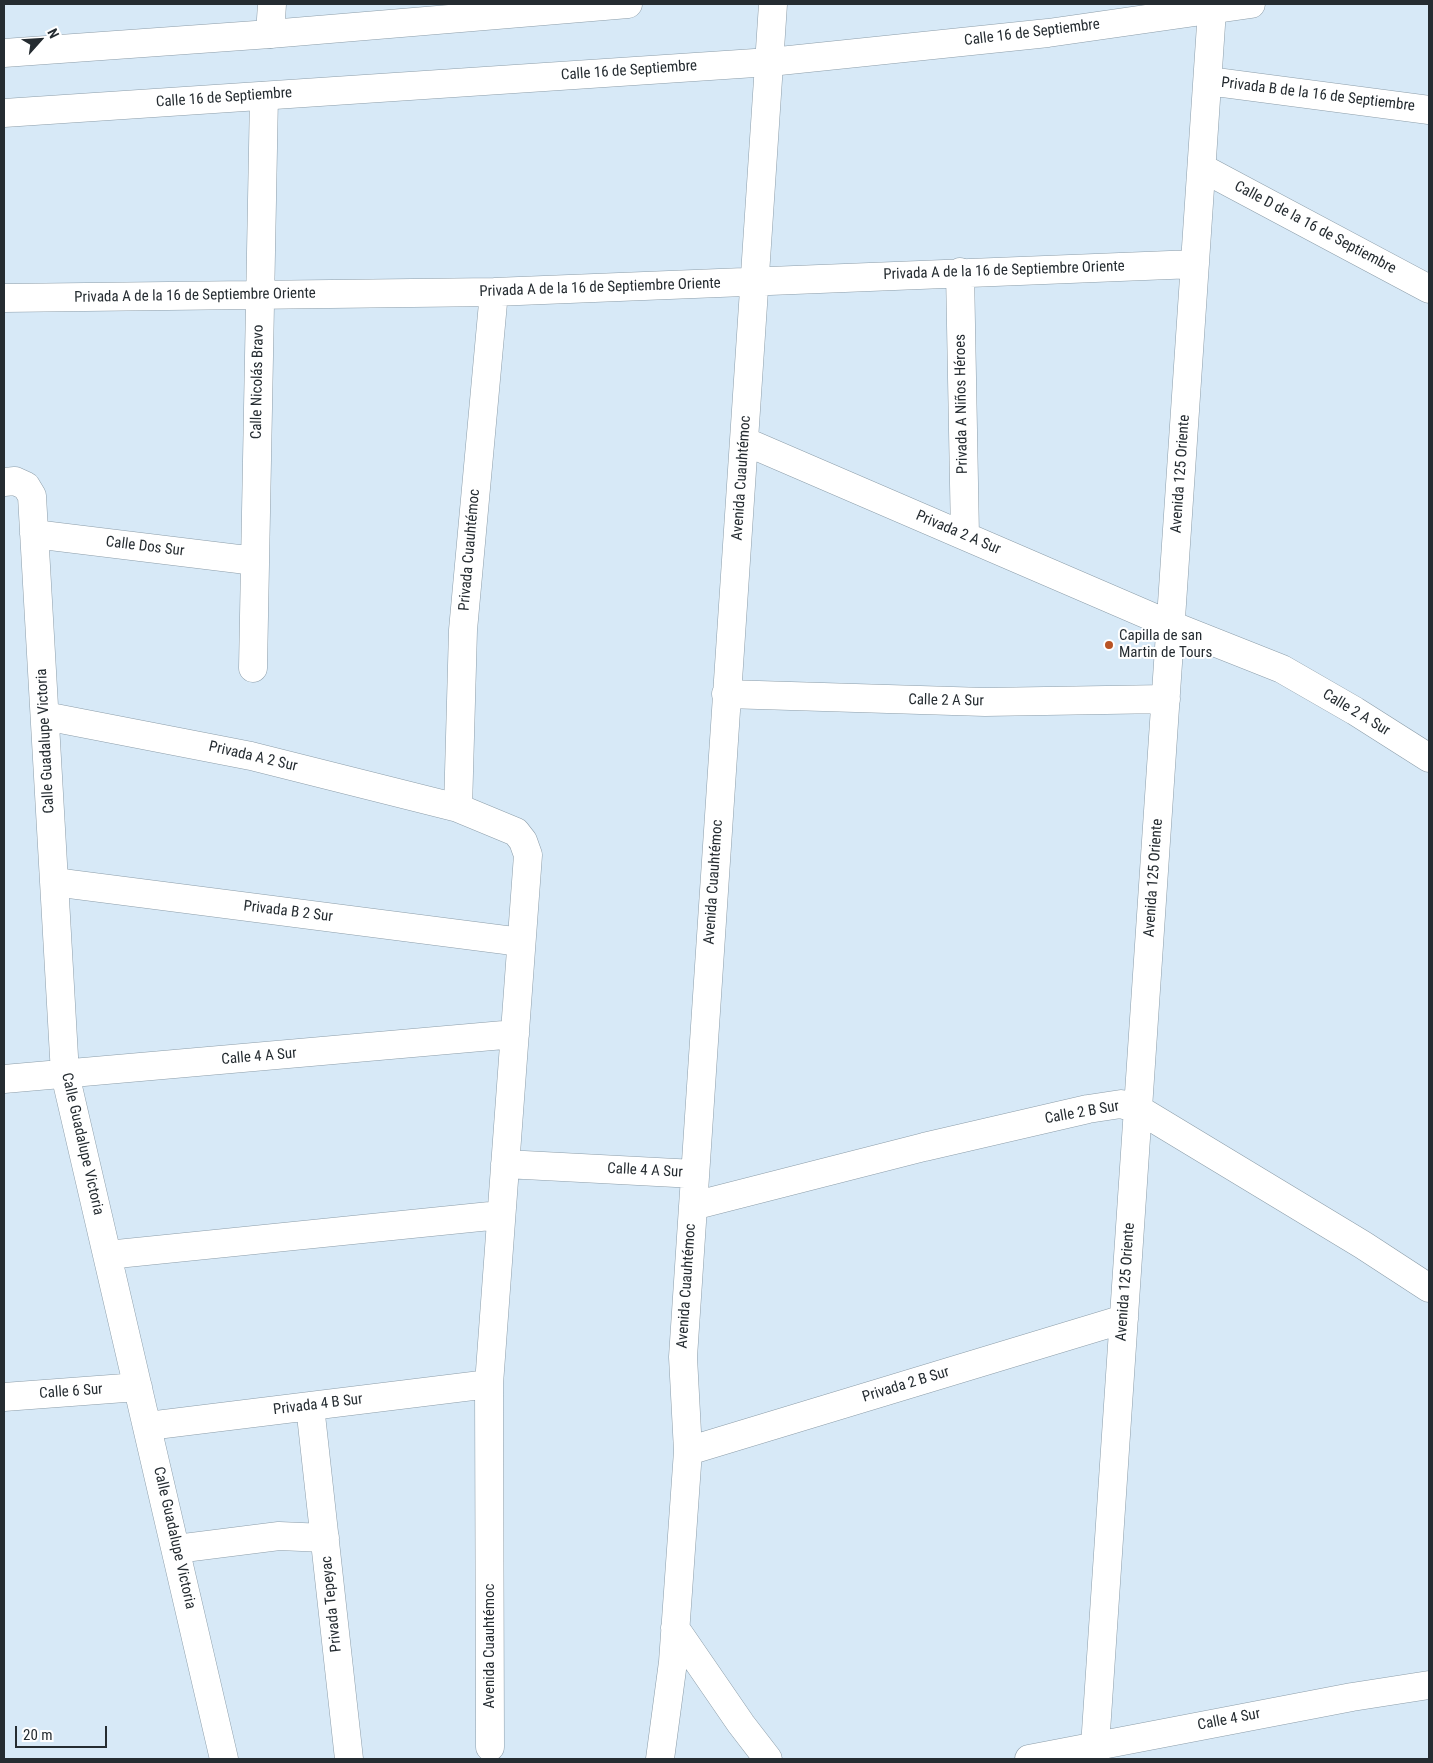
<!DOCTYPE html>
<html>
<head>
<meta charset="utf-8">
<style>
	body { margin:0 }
	#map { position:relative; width:1433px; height:1763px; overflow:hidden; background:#d7e9f7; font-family:"Roboto Condensed",sans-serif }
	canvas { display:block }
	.frame { position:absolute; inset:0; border:5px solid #252c31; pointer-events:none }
	.north { position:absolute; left:15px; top:15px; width:50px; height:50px; -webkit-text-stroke:4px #fff; paint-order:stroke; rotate:64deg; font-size:14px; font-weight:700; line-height:20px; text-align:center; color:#252c31 }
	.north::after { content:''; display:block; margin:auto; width:18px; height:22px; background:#252c31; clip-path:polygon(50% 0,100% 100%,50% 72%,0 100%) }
	.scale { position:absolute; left:15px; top:1726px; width:92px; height:22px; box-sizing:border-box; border:2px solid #252c31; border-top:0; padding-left:6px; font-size:15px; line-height:18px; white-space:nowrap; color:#252c31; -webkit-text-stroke:4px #fff; paint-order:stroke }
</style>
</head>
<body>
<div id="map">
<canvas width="1433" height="1763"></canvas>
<div class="frame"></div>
<div class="north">N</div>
<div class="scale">20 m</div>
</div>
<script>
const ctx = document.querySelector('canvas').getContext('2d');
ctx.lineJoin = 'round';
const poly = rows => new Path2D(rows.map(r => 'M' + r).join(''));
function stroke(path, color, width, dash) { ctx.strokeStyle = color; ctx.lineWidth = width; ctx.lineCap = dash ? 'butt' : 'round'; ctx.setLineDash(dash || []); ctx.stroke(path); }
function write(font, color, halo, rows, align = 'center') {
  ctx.font = font + ' "Roboto Condensed",sans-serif'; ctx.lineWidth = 4; ctx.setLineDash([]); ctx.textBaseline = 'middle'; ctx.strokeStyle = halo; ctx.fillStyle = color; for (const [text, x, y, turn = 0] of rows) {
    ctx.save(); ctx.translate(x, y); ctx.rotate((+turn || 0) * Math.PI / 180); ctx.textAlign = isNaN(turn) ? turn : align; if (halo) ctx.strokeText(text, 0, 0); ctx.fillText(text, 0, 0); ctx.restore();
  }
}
const street = poly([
	[270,34,272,4],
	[1208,81,1429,110],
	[1202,168,1429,289],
	[960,272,965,536],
	[4,298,494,292,1195,264],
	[744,441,1171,625,1282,669,1355,711,1429,758],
	[4,482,15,481,26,486,32,496,65,1074,224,1759],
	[34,534,255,561],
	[253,668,264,96],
	[726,694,985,702,1166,699],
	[45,716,251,756,458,808,516,832,523,841,528,855,489,1384,490,1747],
	[458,808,463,630,494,292],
	[54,882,521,942],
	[4,1079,515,1034],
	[505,1164,695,1174],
	[693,1206,924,1147,1088,1109,1121,1104,1138,1109,1363,1245,1429,1288],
	[107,1255,500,1215],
	[4,1397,138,1387],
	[310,1406,349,1759],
	[148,1426,489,1384],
	[688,1451,1124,1319],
	[176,1549,279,1536,325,1538],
	[675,1628,741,1724,768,1759],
	[1095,1746,1212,10],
	[660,1759,673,1662,688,1451,683,1357,773,4],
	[1029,1759,1352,1697,1429,1685]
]);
const secondary = poly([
	[4,53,270,34,628,4],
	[4,113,770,62,1048,33,1251,4]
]);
stroke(street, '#8c9da9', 29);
stroke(secondary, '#8c9da9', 29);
stroke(street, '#fff', 28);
stroke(secondary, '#fff', 28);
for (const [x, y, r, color] of [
	[1109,645,5,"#b85324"]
]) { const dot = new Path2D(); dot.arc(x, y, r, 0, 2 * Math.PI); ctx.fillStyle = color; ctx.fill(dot); stroke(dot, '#fff', 2); }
write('15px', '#252c31', '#fff', [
	["Calle 16 de Septiembre",1032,33,-7],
	["Calle 16 de Septiembre",629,71,-4],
	["Privada B de la 16 de Septiembre",1318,95,7],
	["Calle 16 de Septiembre",224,98,-4],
	["Calle D de la 16 de Septiembre",1315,228,28],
	["Privada A de la 16 de Septiembre Oriente",1004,271,-2],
	["Privada A de la 16 de Septiembre Oriente",600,288,-2],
	["Privada A de la 16 de Septiembre Oriente",195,296,-1],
	["Calle Nicolás Bravo",258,382,-89],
	["Privada A Niños Héroes",962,404,-91],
	["Avenida 125 Oriente",1181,474,-86],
	["Avenida Cuauhtémoc",742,478,-86],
	["Privada 2 A Sur",958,533,23],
	["Calle Dos Sur",145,547,7],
	["Privada Cuauhtémoc",470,550,-85],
	["Calle 2 A Sur",946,701,1],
	["Calle 2 A Sur",1356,713,31],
	["Calle Guadalupe Victoria",46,741,-93],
	["Privada A 2 Sur",253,757,13],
	["Avenida 125 Oriente",1154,878,-86],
	["Avenida Cuauhtémoc",714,882,-86],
	["Privada B 2 Sur",288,912,7],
	["Calle 4 A Sur",259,1057,-5],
	["Calle 2 B Sur",1082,1113,-10],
	["Calle Guadalupe Victoria",82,1144,77],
	["Calle 4 A Sur",645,1171,3],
	["Avenida 125 Oriente",1126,1282,-86],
	["Avenida Cuauhtémoc",687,1286,-86],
	["Privada 2 B Sur",906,1385,-17],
	["Calle 6 Sur",71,1392,-4],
	["Privada 4 B Sur",318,1405,-7],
	["Calle Guadalupe Victoria",174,1538,77],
	["Privada Tepeyac",332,1604,-96],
	["Avenida Cuauhtémoc",490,1646,-90],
	["Calle 4 Sur",1229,1720,-11]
]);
write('15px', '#252c31', '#fff', [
	["Capilla de san",1119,636],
	["Martin de Tours",1119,653]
], 'left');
</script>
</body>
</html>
